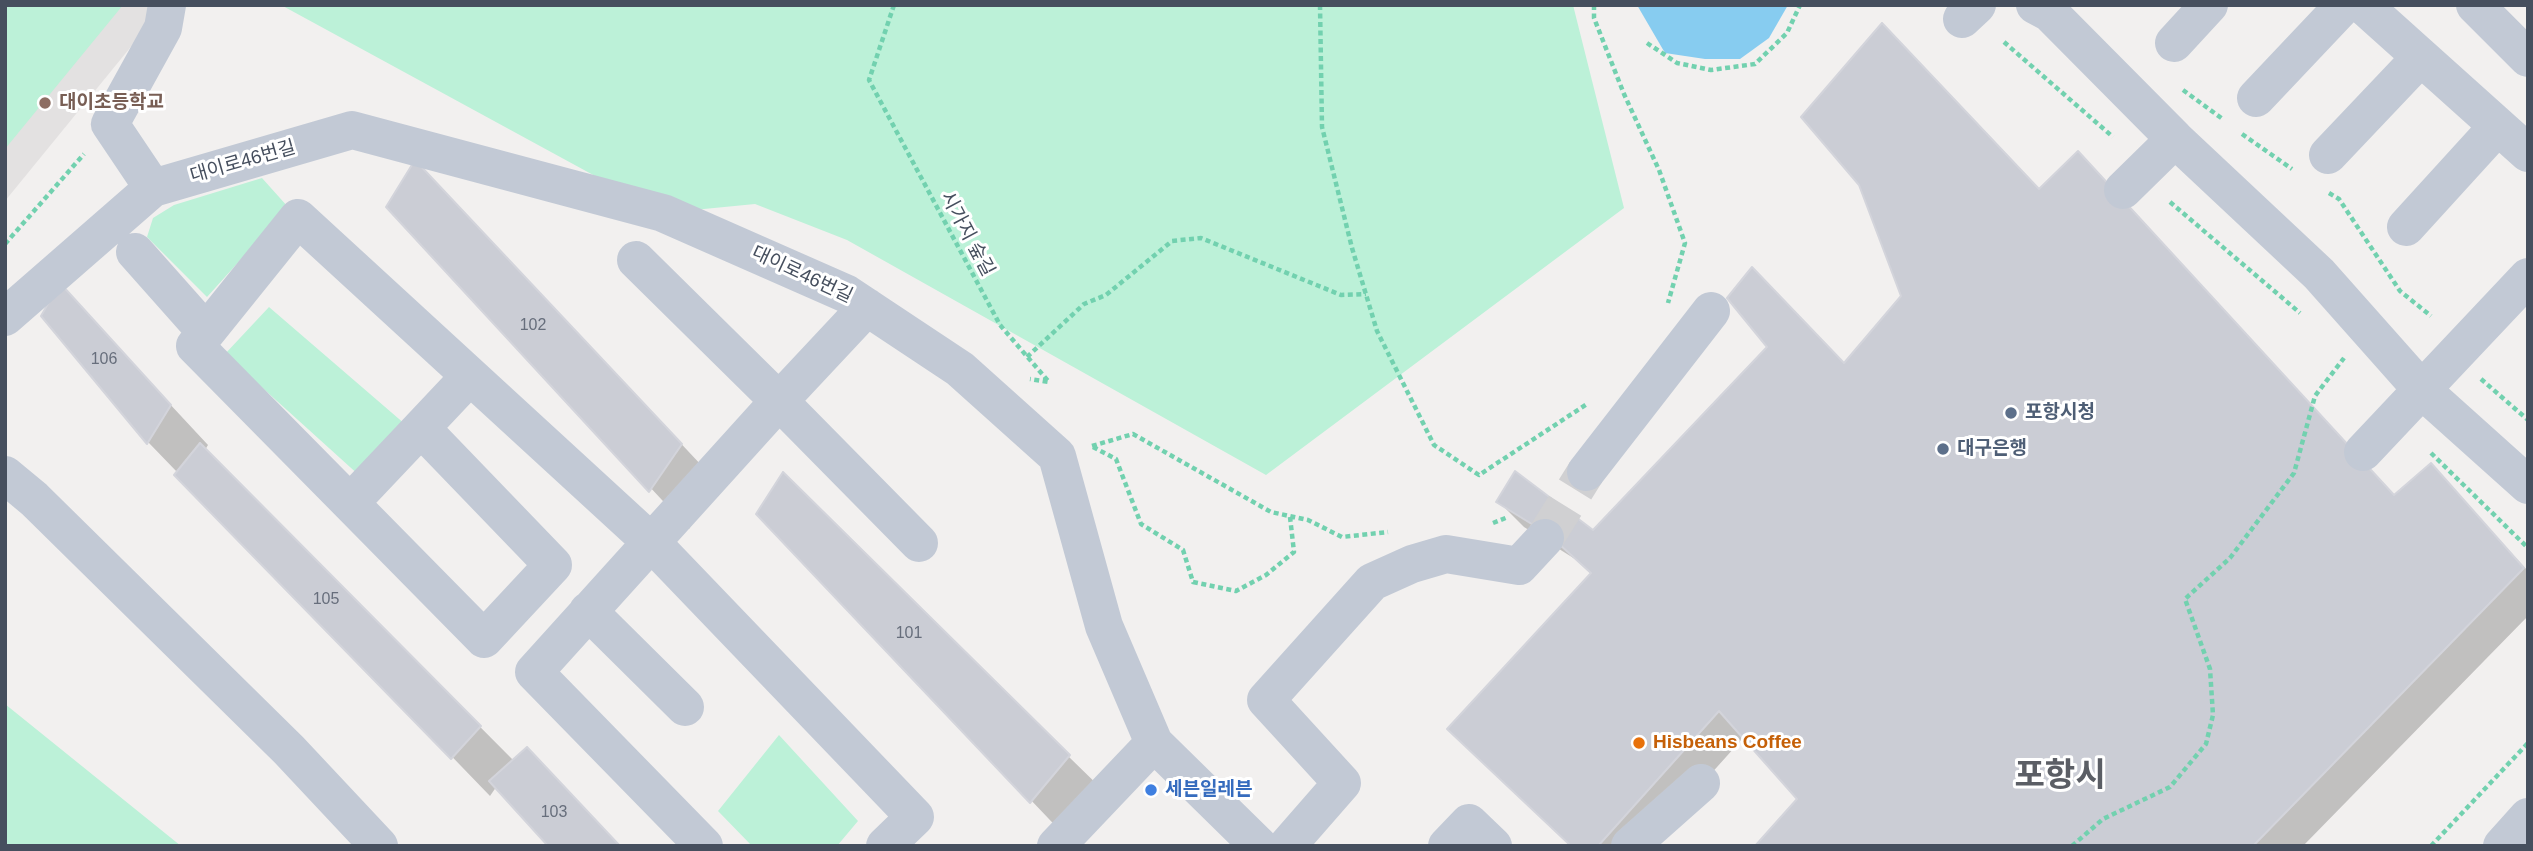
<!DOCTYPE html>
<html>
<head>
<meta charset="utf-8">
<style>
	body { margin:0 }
	#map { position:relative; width:2533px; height:851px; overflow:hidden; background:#f2f0ef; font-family:Helvetica,sans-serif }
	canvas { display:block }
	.frame { position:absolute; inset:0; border:7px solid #464f5e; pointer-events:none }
</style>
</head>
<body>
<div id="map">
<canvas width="2533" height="851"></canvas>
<div class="frame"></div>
</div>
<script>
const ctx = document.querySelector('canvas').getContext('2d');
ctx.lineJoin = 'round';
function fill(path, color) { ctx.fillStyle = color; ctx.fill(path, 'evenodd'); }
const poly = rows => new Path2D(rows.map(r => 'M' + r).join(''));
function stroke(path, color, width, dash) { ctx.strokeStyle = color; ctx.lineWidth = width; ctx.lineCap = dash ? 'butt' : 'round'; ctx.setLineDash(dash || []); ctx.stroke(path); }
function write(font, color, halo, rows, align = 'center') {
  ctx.font = font + ' Helvetica,"Noto Sans KR",sans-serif'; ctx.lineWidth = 6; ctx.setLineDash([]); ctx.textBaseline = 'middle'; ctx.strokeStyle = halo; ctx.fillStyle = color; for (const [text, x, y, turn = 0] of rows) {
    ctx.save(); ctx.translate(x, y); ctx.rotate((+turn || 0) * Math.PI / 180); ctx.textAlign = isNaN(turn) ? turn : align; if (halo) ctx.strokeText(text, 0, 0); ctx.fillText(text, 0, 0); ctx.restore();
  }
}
fill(poly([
	[5,5,165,5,5,201]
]), '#e3e1e1');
fill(poly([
	[5,5,123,5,5,149],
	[281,5,1573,5,1624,208,1266,475,847,240,755,204,663,213],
	[262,178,288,207,207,297,147,237,153,218,174,205],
	[269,307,406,425,361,477,225,354],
	[5,704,181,846,5,846],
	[779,735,858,821,837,846,752,846,718,811]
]), '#bcf1d8');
fill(poly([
	[1637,5,1788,5,1769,38,1740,59,1705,59,1665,53]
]), '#87ccf0');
fill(poly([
	[2040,191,2395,496,2430,465,2528,571,2528,616,2303,846,1757,846,1800,799,1744,737,1646,846,1572,846,1592,575,1575,559,1524,527,1499,502,1593,532,1844,365],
	[453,201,719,484,689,529,389,207],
	[60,286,208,445,205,450,514,761,490,796,149,443,43,316],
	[758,514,1068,756,1107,794,1069,840]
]), '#0003');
const building = poly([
	[1882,23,2039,189,2078,151,2394,495,2431,463,2524,568,2253,846,1755,846,1797,799,1719,711,1598,846,1571,846,1447,729,1591,573,1548,534,1496,502,1515,471,1593,530,1767,347,1727,298,1752,267,1844,363,1901,296,1859,185,1801,117,1882,23],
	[415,160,682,444,649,492,386,207,415,160],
	[60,283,171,405,147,444,41,316,60,283],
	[200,443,481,726,451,759,174,475,200,443],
	[783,472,1070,755,1030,803,756,514,783,472],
	[527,747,620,846,548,846,489,781,527,747]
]);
fill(building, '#cbcdd5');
stroke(building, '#d3d4db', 2);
stroke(poly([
	[1545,538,1586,472]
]), '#d0d0d2', 38, [38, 19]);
stroke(poly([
	[894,5,869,80,1000,325,1049,382,1030,379],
	[1320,5,1322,127,1352,248,1377,331,1434,445,1479,475,1587,404],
	[1594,5,1594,18,1624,94,1659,170,1685,243,1668,303],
	[2004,42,2113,137],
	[1647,43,1677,63,1711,70,1755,64,1787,33,1800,5],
	[2183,90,2224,120],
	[2242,134,2292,169],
	[2329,193,2339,199,2400,291,2431,316],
	[2170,202,2300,313],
	[5,244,84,154],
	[1027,357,1084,304,1106,295,1172,241,1201,238,1341,295,1366,294],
	[2481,379,2528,420],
	[1092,446,1133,434,1271,512,1308,520,1342,537,1388,532],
	[1093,447,1116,459,1141,524,1183,550,1193,582,1236,591,1266,575,1294,552,1290,517],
	[2431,453,2528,548],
	[1493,523,1508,517],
	[2072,846,2103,819,2170,787,2206,744,2213,715,2210,669,2185,599,2230,558,2294,473,2315,396,2344,358],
	[2431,846,2528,743]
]), '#72d1af', 4.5, [5, 3.5]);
stroke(poly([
	[2035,5,2050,13,2175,139,2319,274,2422,390,2528,485],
	[2363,5,2528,153],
	[2475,5,2528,58],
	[1962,19,1977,5],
	[2174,43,2209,5],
	[2256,98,2344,5],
	[2328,155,2421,57],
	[153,188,110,124,163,28,167,5],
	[2123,190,2175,139],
	[2406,227,2498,126],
	[135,252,206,332],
	[636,260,779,401,867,307],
	[5,317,153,188,352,130,663,213,847,294,960,369,1057,456,1104,626,1154,743,1259,846],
	[421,428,470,376],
	[2363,452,2528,277],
	[1586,472,1711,311],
	[5,475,34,499,289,750,379,846],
	[350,503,421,428,553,565,484,639,350,503,195,346,298,218,651,542,915,817,885,846],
	[588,611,685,707],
	[704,846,534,672,779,401,919,543],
	[1056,846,1154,743],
	[1287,846,1342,783,1266,700,1372,582,1412,564,1446,554,1519,566,1545,538],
	[1447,846,1469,823,1493,846],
	[1630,846,1701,783],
	[2502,846,2528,817]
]), '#c2c9d5', 38);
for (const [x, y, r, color] of [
	[45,103,7,"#8d6e63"],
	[2011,413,7,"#5c6f8a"],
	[1943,449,7,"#5c6f8a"],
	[1639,743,7,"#e8710a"],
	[1151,790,7,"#3f7fe0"]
]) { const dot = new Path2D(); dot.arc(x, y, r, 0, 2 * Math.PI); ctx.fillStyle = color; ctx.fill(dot); stroke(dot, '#fff', 2.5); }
write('16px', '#676e7c', null, [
	["102",533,326],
	["106",104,360],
	["105",326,600],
	["101",909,634],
	["103",554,813]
]);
write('bold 19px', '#785e54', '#fff', [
	["대이초등학교",59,103]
], 'left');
write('19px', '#464f5e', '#fff', [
	["대이로46번길",243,162,-16],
	["시가지 숲길",967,234,62],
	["대이로46번길",802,275,25]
]);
write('bold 19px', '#4e5e75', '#fff', [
	["포항시청",2025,413],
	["대구은행",1957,449]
], 'left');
write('bold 19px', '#c56008', '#fff', [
	["Hisbeans Coffee",1653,743]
], 'left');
write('bold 19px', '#366cbe', '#fff', [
	["세븐일레븐",1165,790]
], 'left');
write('bold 33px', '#5b5e65', '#fff', [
	["포항시",2060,777]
]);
</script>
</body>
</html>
